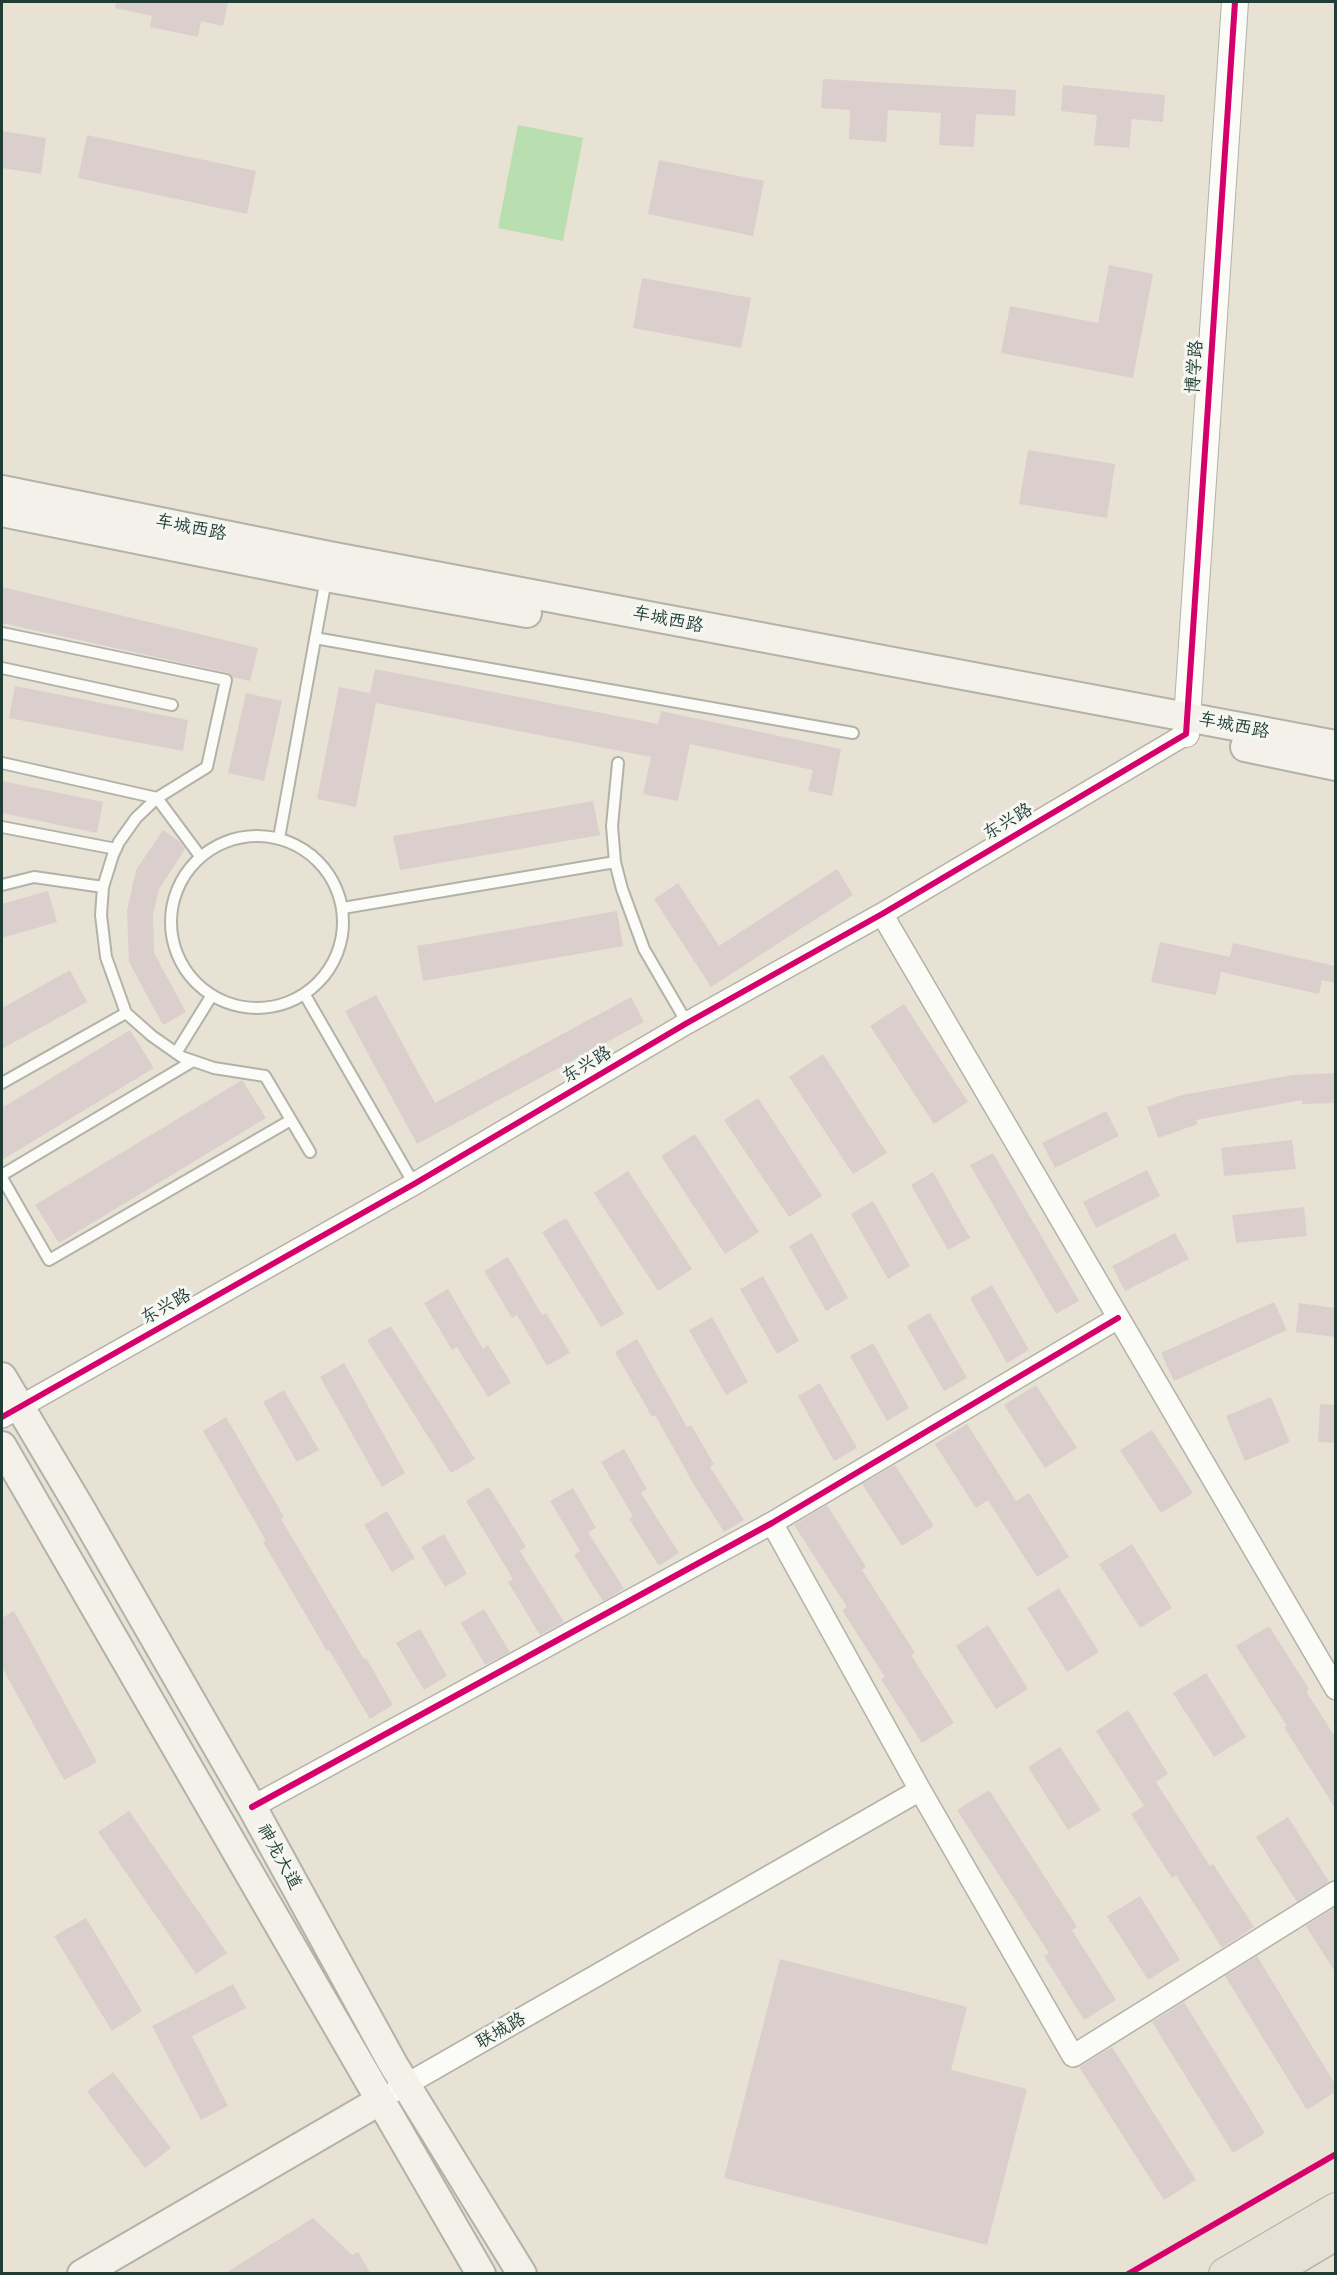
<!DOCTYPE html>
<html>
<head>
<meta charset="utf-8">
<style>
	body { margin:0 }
	#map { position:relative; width:1337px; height:2275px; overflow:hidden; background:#e7e2d3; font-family:"Patrick Hand",sans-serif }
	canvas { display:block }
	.frame { position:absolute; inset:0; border:3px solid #1f3d34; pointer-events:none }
</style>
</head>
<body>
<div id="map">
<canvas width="1337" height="2275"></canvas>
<div class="frame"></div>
</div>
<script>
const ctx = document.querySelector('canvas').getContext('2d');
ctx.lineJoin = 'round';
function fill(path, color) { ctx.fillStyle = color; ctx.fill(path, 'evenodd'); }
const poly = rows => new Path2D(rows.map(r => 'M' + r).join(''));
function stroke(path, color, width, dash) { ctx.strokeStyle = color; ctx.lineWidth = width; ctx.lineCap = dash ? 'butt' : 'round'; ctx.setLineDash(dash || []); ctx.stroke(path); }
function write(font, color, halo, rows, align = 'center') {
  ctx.font = font + ' "Patrick Hand","LXGW WenKai TC",sans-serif'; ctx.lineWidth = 6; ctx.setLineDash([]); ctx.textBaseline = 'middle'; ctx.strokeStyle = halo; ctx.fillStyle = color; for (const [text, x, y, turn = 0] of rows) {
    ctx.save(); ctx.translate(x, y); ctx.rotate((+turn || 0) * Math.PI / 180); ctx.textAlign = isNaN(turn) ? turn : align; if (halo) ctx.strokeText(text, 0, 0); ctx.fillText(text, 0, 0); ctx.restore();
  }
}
fill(poly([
	[518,125,583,138,563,241,498,228]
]), '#b9deb0');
fill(poly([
	[116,2,228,2,223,26,201,21,198,37,150,27,152,16,115,8],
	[823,79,1016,90,1015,116,976,114,974,147,939,145,941,113,888,110,886,142,849,139,850,110,821,108],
	[1063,85,1165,95,1163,122,1132,119,1129,148,1094,145,1097,115,1061,111],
	[2,131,46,138,41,174,2,168],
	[87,135,256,171,247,214,78,178],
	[659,160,764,181,753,236,648,214],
	[1109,265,1153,274,1133,378,1001,353,1010,306,1098,323],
	[642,278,751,298,741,348,633,328],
	[1028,450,1115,464,1107,518,1019,504],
	[2,587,258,648,250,681,232,677,228,673,2,623],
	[375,669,658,724,661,711,841,749,832,796,808,791,813,770,690,744,678,801,643,794,651,757,376,703,356,807,317,799,339,687,370,693],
	[15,686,188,720,183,751,9,718],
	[246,693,282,701,264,781,228,773],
	[2,781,103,802,97,833,2,813],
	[593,801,600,835,400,870,393,836],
	[163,830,180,842,185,849,159,889,153,914,154,953,186,1012,163,1025,129,962,127,911,136,870],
	[837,869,853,895,711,987,654,899,678,883,719,946],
	[48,891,57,922,2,938,2,904],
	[617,911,623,946,423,981,417,946],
	[1160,942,1230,957,1233,943,1335,966,1335,983,1322,980,1319,994,1221,972,1216,995,1151,982],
	[70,970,87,1002,2,1049,2,1008],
	[376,995,435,1103,631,997,644,1022,417,1144,345,1011],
	[904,1004,968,1102,934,1124,870,1026],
	[130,1030,154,1068,2,1160,2,1108],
	[823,1054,887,1153,853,1174,789,1077],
	[1335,1073,1335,1103,1302,1104,1302,1100,1196,1120,1198,1124,1158,1138,1147,1107,1182,1095,1292,1075],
	[242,1080,266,1118,59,1243,35,1205],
	[758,1098,822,1196,789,1217,724,1120],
	[1106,1111,1119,1136,1055,1168,1042,1143],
	[695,1134,759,1232,725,1254,661,1156],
	[1292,1140,1296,1169,1224,1176,1221,1148],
	[993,1153,1079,1301,1056,1314,970,1165],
	[1147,1170,1160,1196,1096,1228,1083,1202],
	[628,1171,692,1269,658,1291,594,1193],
	[933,1172,970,1238,948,1250,911,1185],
	[873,1201,910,1266,888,1279,851,1214],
	[1304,1207,1307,1236,1236,1243,1232,1215],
	[566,1218,624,1314,601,1327,542,1232],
	[812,1233,848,1298,826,1311,789,1246],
	[1175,1233,1189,1259,1125,1291,1112,1266],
	[508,1257,542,1315,546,1313,570,1353,547,1366,517,1315,512,1318,484,1271],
	[763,1276,799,1341,777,1354,740,1289],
	[992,1285,1029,1350,1007,1363,970,1298],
	[448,1289,483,1349,488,1345,511,1383,488,1397,457,1347,452,1350,424,1303],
	[1274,1302,1287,1330,1174,1381,1161,1353],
	[1299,1303,1335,1308,1335,1337,1296,1332],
	[930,1313,967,1378,944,1391,907,1326],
	[712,1317,748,1382,726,1395,689,1330],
	[391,1326,475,1459,451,1473,367,1340],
	[637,1339,687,1427,691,1425,714,1464,710,1467,744,1520,724,1532,694,1485,655,1415,652,1417,615,1352],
	[873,1343,909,1408,887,1421,850,1356],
	[344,1363,405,1473,382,1487,320,1377],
	[820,1383,857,1448,834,1461,798,1396],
	[1036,1385,1077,1448,1045,1468,1004,1405],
	[284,1390,319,1450,297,1462,263,1402],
	[1271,1397,1290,1442,1245,1461,1226,1416],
	[1320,1404,1335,1405,1335,1443,1318,1442],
	[226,1417,284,1517,281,1519,364,1659,366,1658,393,1705,370,1719,329,1650,327,1651,263,1542,266,1541,203,1431],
	[967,1424,1016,1501,1029,1493,1069,1557,1037,1577,988,1500,976,1508,935,1444],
	[1152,1430,1193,1493,1161,1513,1120,1450],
	[624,1449,647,1489,641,1493,679,1553,659,1566,629,1519,633,1516,601,1462],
	[895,1465,934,1526,902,1546,862,1484],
	[489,1487,526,1547,520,1551,564,1622,540,1635,508,1582,513,1579,466,1501],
	[573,1488,596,1528,588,1532,624,1589,603,1601,574,1555,580,1551,550,1501],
	[827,1505,866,1567,862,1570,915,1653,911,1655,954,1723,922,1743,881,1679,885,1677,842,1610,847,1607,794,1525],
	[387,1511,415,1558,392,1572,364,1525],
	[444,1534,467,1574,445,1587,421,1547],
	[1132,1544,1172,1608,1140,1628,1099,1564],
	[1059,1588,1099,1652,1067,1672,1027,1608],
	[484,1609,510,1652,485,1665,461,1623],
	[14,1611,97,1762,64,1780,2,1667,2,1618],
	[988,1625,1028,1689,996,1709,956,1646],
	[1269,1626,1309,1689,1306,1691,1335,1737,1335,1808,1284,1727,1287,1726,1236,1646],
	[420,1629,447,1676,424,1690,396,1643],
	[1206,1673,1246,1737,1214,1757,1173,1693],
	[1128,1710,1168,1774,1156,1782,1210,1866,1213,1864,1254,1927,1222,1948,1176,1875,1172,1878,1131,1814,1144,1806,1096,1731],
	[1060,1747,1101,1810,1068,1830,1028,1767],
	[989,1790,1077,1927,1072,1930,1116,2000,1084,2020,1044,1956,1049,1953,957,1810],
	[129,1811,227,1953,196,1974,98,1832],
	[1288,1817,1329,1882,1297,1902,1256,1837],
	[1140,1896,1180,1960,1148,1980,1107,1916],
	[1335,1907,1335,1972,1306,1926],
	[86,1918,142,2011,112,2031,54,1936],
	[1257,1956,1335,2084,1335,2092,1307,2110,1225,1976],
	[780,1959,967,2007,951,2070,1027,2089,987,2245,724,2178],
	[233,1984,246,2008,192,2036,228,2106,201,2120,152,2026],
	[1184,2002,1265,2133,1233,2153,1152,2022],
	[1112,2047,1196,2180,1164,2200,1079,2067],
	[113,2072,171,2148,145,2168,87,2091],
	[313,2218,352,2255,358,2252,371,2274,224,2274]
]), '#dbcfce');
const service = poly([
	[2,633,226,680,207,767,157,798,136,818,119,842,113,855,103,887,101,915,106,957,126,1013,152,1036,182,1057,214,1068,265,1076,310,1152],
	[315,638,853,733],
	[2,668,172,705],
	[2,763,157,798,200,856],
	[618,763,612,826,615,862,622,889,644,949,687,1023],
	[2,827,116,849],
	'171 922a86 86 0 1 1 172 0a86 86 0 1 1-172 0Z',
	[279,838,326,579],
	[2,885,34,877,103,887],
	[343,908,615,862],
	[305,995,414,1184],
	[176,1053,212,995],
	[2,1083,126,1013],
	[2,1175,193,1061],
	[2,1178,49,1260,291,1120]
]);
const minor = poly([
	[882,914,1336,1689],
	[2,1417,414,1184,687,1023,882,914,1186,734],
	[772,1523,920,1790,1073,2056,1336,1892],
	[252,1807,772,1523,1118,1318],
	[395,2091,920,1790]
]);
const tertiary = poly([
	[1186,734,1235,2]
]);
const secondary = poly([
	[2,490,329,556,1336,745],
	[2,512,326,577,527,613],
	[1245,747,1336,766],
	[2,1377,80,1508,252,1807,393,2064,522,2274],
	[2,1446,481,2274],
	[82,2274,381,2100]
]);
const primary = poly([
	[1225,2274,1336,2209]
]);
const trunk = poly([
	[1267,2274,1336,2233]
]);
stroke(service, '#b3b2a9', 14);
stroke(minor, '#b3b2a9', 24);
stroke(tertiary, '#b3b2a9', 28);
stroke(secondary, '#b3b2a9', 32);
stroke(primary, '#b3b2a9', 34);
stroke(trunk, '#b3b2a9', 36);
stroke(service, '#fbfbf8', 10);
stroke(minor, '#fbfbf8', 21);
stroke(tertiary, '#fbfbf8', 26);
stroke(secondary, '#f4f0ea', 28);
stroke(primary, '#e7e1d5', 32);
stroke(trunk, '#e7e1d5', 33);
stroke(poly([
	[2,1417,414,1184,687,1023,882,914,1186,734,1235,2],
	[252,1807,772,1523,1118,1318],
	[1128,2274,1336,2154]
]), '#d6006c', 6);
write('18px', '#1f3d34', '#f6f6f2', [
	["博学路",1195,367,-86],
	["车城西路",191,528,11],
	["车城西路",668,620,11],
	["车城西路",1234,726,11],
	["东兴路",1008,822,-31],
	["东兴路",587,1065,-31],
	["东兴路",166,1307,-29],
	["神龙大道",279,1857,61],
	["联城路",501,2031,-30]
]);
</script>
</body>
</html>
